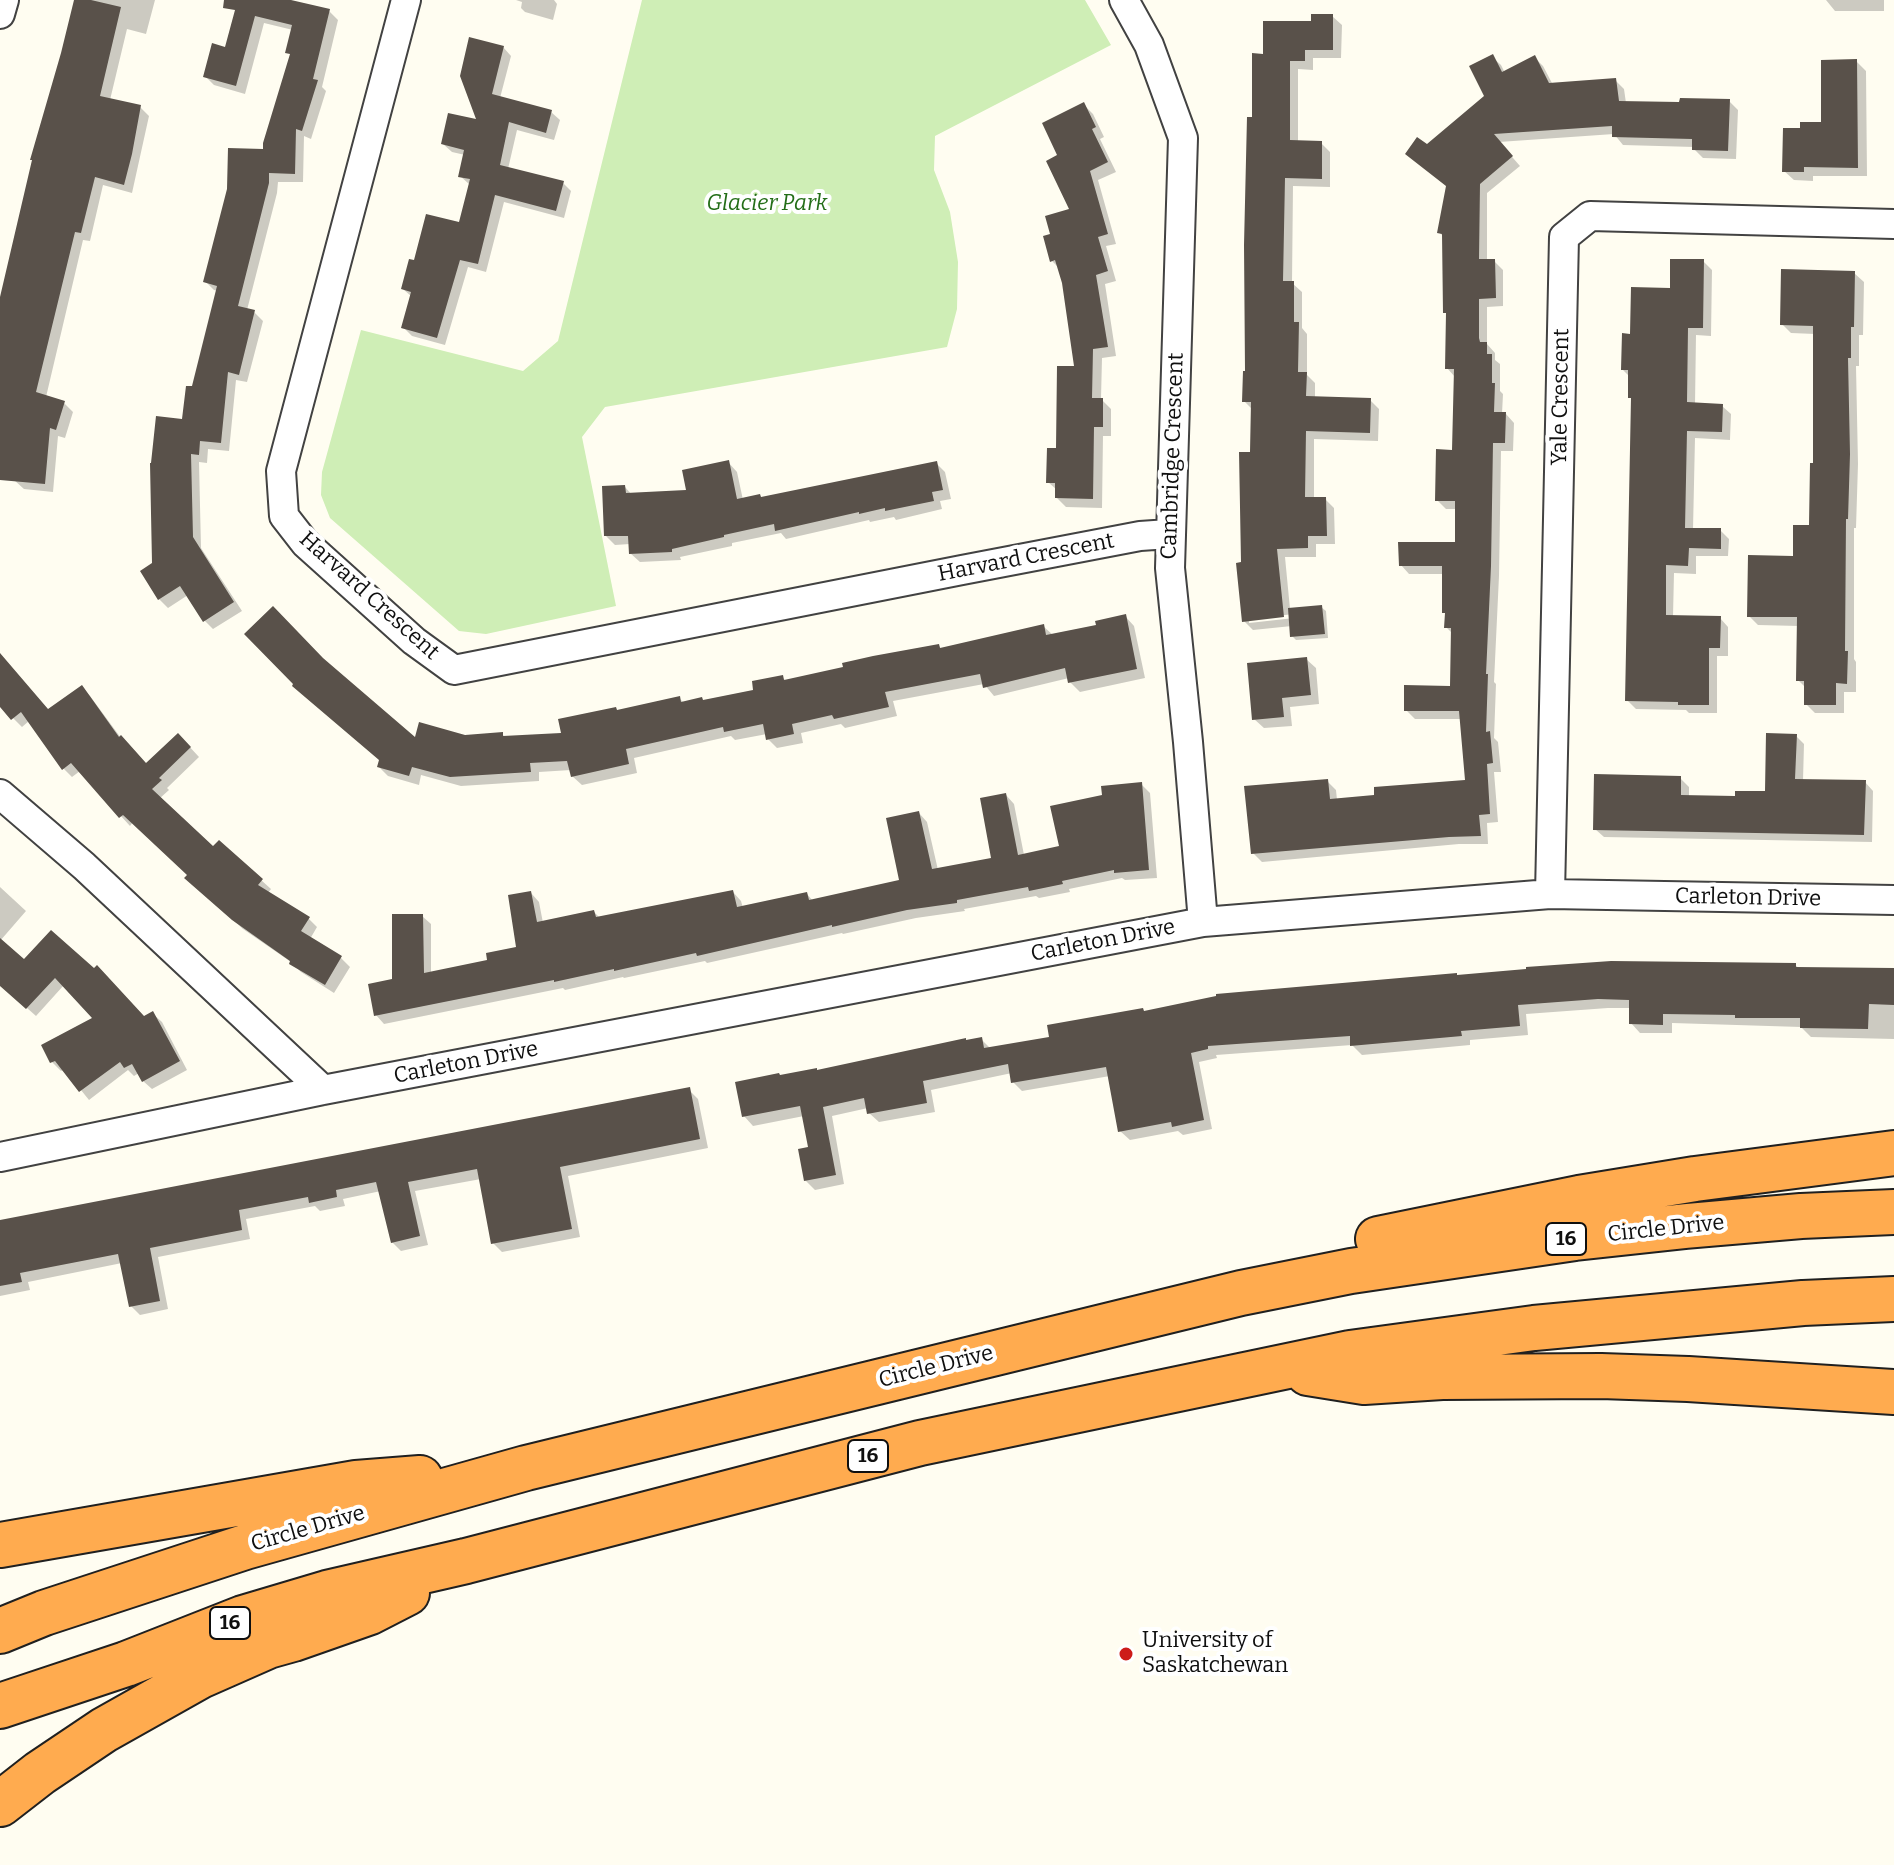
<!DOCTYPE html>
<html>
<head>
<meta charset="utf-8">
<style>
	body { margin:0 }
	canvas { display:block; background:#fffdf1 }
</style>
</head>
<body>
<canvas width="1894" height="1865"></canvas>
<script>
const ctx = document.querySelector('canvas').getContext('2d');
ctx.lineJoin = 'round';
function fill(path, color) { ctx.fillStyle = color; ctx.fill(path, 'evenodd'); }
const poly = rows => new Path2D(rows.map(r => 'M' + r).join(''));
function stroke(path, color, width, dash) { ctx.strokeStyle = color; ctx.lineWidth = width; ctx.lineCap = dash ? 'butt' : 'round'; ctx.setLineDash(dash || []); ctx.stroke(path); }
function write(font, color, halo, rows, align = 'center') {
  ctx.font = font + ' Bitter,serif'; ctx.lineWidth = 8; ctx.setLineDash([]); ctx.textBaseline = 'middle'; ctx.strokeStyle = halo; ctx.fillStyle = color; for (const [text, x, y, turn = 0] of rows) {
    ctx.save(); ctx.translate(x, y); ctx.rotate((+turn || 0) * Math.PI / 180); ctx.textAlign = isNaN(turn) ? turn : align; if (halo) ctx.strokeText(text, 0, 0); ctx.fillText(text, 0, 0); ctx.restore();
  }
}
fill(poly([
	[642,0,1085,0,1111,45,935,136,934,170,950,212,958,262,957,309,947,347,605,407,582,437,616,606,486,634,459,631,330,518,321,495,322,472,361,330,523,371,558,341]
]), '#cfeeb6');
fill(poly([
	[76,0,155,0,146,34,127,29,110,100,140,107,149,116,132,193,103,185,90,241,83,240,46,397,64,403,73,412,65,438,58,436,53,492,24,489,14,480,0,422,0,306],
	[239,0,283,0,329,11,338,20,322,87,326,91,311,139,304,136,303,182,278,182,277,193,247,310,254,312,263,321,247,382,236,380,229,451,208,449,207,463,199,462,201,548,242,611,213,629,204,620,188,595,168,608,159,599,154,564,184,421,218,291,214,290,205,281,265,151,292,56,288,52,293,30,264,23,245,94,214,85,205,76,227,49],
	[516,0,554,0,557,4,553,20,525,12,521,8,522,2],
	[1826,0,1884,0,1884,11,1835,11],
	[1332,16,1342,25,1341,58,1313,58,1313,70,1298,69,1298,142,1321,143,1330,152,1330,187,1293,186,1292,283,1302,292,1302,328,1307,334,1307,375,1315,383,1315,398,1370,400,1379,409,1378,441,1314,439,1314,499,1325,499,1334,508,1335,544,1316,544,1316,557,1285,557,1290,609,1321,607,1326,611,1328,638,1296,640,1292,636,1292,626,1253,630,1244,621,1243,564,1252,454,1253,410,1244,401,1247,373,1254,119,1265,56,1313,23],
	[1294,614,1294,618,1249,623,1249,619],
	[503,47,511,56,500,98,551,112,560,120,554,140,517,130,508,169,563,183,571,191,564,218,504,202,486,272,468,267,445,345,412,336,403,327,412,297,403,289,415,263,461,225,469,184,460,176,465,155,452,152,443,144,479,122],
	[1492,57,1501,65,1505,73,1534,57,1543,66,1553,85,1615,80,1624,89,1626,103,1729,101,1738,110,1736,159,1703,158,1694,149,1694,147,1623,145,1614,134,1499,142,1520,166,1487,193,1487,261,1494,261,1503,270,1503,306,1487,307,1487,344,1495,353,1495,360,1500,364,1500,391,1503,394,1502,414,1506,414,1514,423,1513,451,1501,451,1499,576,1494,682,1496,684,1494,738,1498,742,1501,772,1494,772,1498,822,1487,823,1488,844,1459,844,1262,862,1253,853,1327,781,1336,790,1337,800,1377,797,1467,781,1462,719,1415,719,1406,710,1452,688,1453,634,1446,627,1447,615,1444,612,1444,574,1409,574,1401,565,1457,544,1457,509,1446,509,1437,500,1454,452,1455,377,1447,368,1448,315,1444,237,1439,232,1448,187,1407,154,1427,147,1487,96],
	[1856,61,1866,71,1867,176,1813,176,1813,181,1794,180,1784,171,1802,130,1823,124],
	[1084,105,1093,114,1104,137,1100,139,1116,172,1098,180,1116,244,1106,246,1116,281,1105,284,1116,356,1102,358,1101,399,1111,409,1111,436,1103,436,1102,508,1066,507,1057,498,1057,490,1048,482,1077,368,1064,283,1059,268,1052,261,1052,235,1072,210,1060,156],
	[1703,261,1712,270,1711,336,1696,335,1695,405,1722,406,1731,414,1730,440,1695,438,1693,530,1720,530,1729,539,1728,556,1696,556,1696,574,1674,573,1673,617,1720,618,1728,627,1728,656,1717,656,1717,713,1689,713,1686,710,1636,709,1627,700,1633,399,1630,377,1623,370,1632,336,1672,290],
	[1854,273,1864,282,1863,335,1859,335,1859,366,1856,366,1858,464,1856,528,1854,528,1854,659,1856,662,1856,692,1844,692,1844,713,1815,713,1806,704,1806,688,1798,680,1799,626,1758,625,1749,616,1795,558,1811,527,1815,465,1815,334,1791,333,1782,324],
	[728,462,737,472,743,500,762,499,936,463,945,472,951,499,940,501,942,509,896,520,894,517,870,522,869,520,786,539,781,533,732,543,732,546,680,557,681,560,640,562,630,553,630,544,615,545,606,536,625,487,632,495,689,492],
	[1125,616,1134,626,1145,678,1080,692,1070,682,1069,678,994,696,984,684,893,701,897,716,845,728,841,724,801,733,803,743,777,748,768,739,767,734,735,740,731,736,634,758,637,773,582,785,572,776,571,770,539,772,539,781,461,786,421,775,419,785,388,776,379,767,380,761,324,661,416,741,502,734,506,738,563,734,618,711,679,698,684,703,704,702,756,692,782,677,787,682,939,646,942,650,1043,626,1053,635,1098,626],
	[0,659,49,711,82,688,90,696,121,738,147,765,187,744,199,757,167,788,169,790,159,799,213,849,219,842,271,889,268,893,308,918,317,927,310,939,341,958,350,967,334,993,301,972,291,962,243,929,196,887,190,875,133,822,130,826,80,771,72,777,63,768,29,721,22,727,13,718,0,704],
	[1306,659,1316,668,1319,704,1290,707,1292,726,1264,728,1254,719],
	[1796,736,1804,744,1803,781,1865,782,1873,791,1872,842,1604,837,1595,829,1680,778,1689,787,1689,797,1737,798,1766,793],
	[1141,784,1150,793,1157,878,1125,880,1122,878,1069,889,1070,892,1039,898,1036,896,964,909,965,911,916,918,843,934,842,933,707,963,705,961,624,978,623,977,565,990,563,988,384,1024,376,1015,394,981,422,916,431,924,431,973,489,961,519,948,531,893,539,902,543,923,594,912,600,918,733,892,741,901,743,908,807,894,813,901,901,881,919,813,927,822,938,870,993,860,1006,795,1014,804,1024,855,1061,848,1104,796],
	[0,887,26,911,0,941],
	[0,941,24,962,145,1018,153,1014,162,1022,187,1070,152,1089,143,1081,139,1073,134,1076,128,1070,89,1100,64,1069,61,1071,52,1062,96,1019,64,985,36,1016,0,984],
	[1795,965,1800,969,1894,971,1894,1039,1811,1037,1801,1027,1672,1023,1672,1033,1640,1033,1631,1023,1631,1008,1608,1008,1526,1014,1528,1035,1470,1040,1470,1045,1362,1055,1352,1045,1216,1055,1217,1058,1199,1062,1212,1129,1183,1135,1178,1131,1130,1140,1120,1131,1110,1076,1022,1091,1013,1082,1012,1073,931,1090,935,1112,879,1122,869,1113,868,1108,832,1116,844,1184,815,1190,805,1180,810,1149,804,1116,753,1126,744,1116,818,1072,982,1040,991,1049,1052,1039,1145,1012,1458,977],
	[689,1090,698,1099,708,1148,568,1176,580,1237,502,1252,493,1243,481,1179,415,1191,428,1245,401,1251,392,1242,381,1191,343,1199,345,1206,320,1211,315,1206,246,1219,250,1239,158,1257,168,1309,140,1315,131,1306,122,1263,28,1282,30,1290,0,1296,0,1222]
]), '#0003');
fill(poly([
	[74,0,91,0,121,7,100,96,141,105,132,154,124,185,95,177,81,233,75,232,36,392,65,401,56,430,50,428,45,484,0,480,0,297,32,160,30,160,61,53],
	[224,0,291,0,330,9,313,79,318,80,302,131,296,129,295,174,269,173,269,183,238,306,255,310,239,375,228,372,221,443,200,441,199,455,191,454,193,537,234,602,203,622,180,586,158,600,140,571,152,563,150,463,151,463,156,416,182,419,186,386,192,386,217,286,203,282,227,189,228,148,263,149,263,143,290,54,285,53,292,25,255,16,236,86,203,77,212,43,225,47,235,10,223,8],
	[1311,14,1333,14,1333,50,1305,50,1305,61,1290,61,1290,140,1322,141,1322,179,1285,178,1283,281,1294,281,1294,322,1299,322,1298,372,1307,372,1306,396,1371,398,1370,433,1306,431,1305,497,1326,497,1327,536,1308,536,1308,548,1277,549,1284,617,1242,622,1236,563,1241,562,1239,452,1250,452,1251,402,1242,402,1243,371,1245,371,1244,245,1247,117,1252,117,1252,53,1263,54,1263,21,1311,21],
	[469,37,504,46,492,94,552,110,546,133,509,122,500,165,564,181,556,211,495,195,478,264,460,260,437,338,401,328,411,292,401,289,409,259,414,260,426,214,459,222,470,179,458,177,464,150,441,144,448,113,476,119,460,76],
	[1493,54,1502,72,1535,55,1549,83,1616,78,1619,101,1679,102,1680,98,1730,99,1728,151,1692,150,1692,139,1612,137,1612,126,1494,134,1513,156,1480,184,1479,259,1495,259,1496,298,1479,299,1479,338,1480,342,1487,342,1487,354,1492,354,1492,383,1495,383,1494,412,1506,412,1505,443,1493,443,1491,566,1486,674,1488,674,1486,732,1490,731,1493,763,1487,764,1490,814,1479,815,1481,836,1449,837,1251,854,1244,786,1328,779,1330,799,1374,795,1374,787,1465,780,1459,711,1404,711,1404,685,1450,686,1451,628,1444,628,1445,613,1442,613,1442,566,1399,566,1398,542,1455,542,1455,501,1435,501,1436,449,1452,450,1454,369,1445,369,1446,313,1443,313,1442,234,1437,233,1446,186,1405,154,1417,137,1427,144,1484,96,1469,66],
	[1857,59,1858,168,1804,167,1804,172,1782,172,1783,128,1800,128,1800,122,1821,122,1821,60],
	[1084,102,1096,127,1092,129,1108,162,1090,171,1108,234,1098,237,1108,271,1096,275,1108,347,1093,349,1092,398,1103,398,1103,427,1094,427,1093,499,1055,498,1055,483,1046,483,1047,448,1056,448,1057,366,1074,366,1062,283,1055,260,1050,262,1043,236,1050,234,1045,216,1069,209,1046,161,1057,155,1042,123],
	[1670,259,1704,259,1703,328,1688,328,1687,402,1723,404,1722,432,1687,431,1685,528,1721,528,1721,549,1689,548,1688,566,1666,565,1666,615,1721,616,1720,648,1709,648,1709,705,1678,705,1678,702,1625,701,1631,398,1628,398,1628,370,1621,370,1622,333,1630,334,1631,287,1670,288],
	[1781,269,1855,271,1854,327,1851,327,1851,358,1848,358,1850,454,1848,519,1846,519,1845,651,1848,651,1847,684,1836,683,1836,705,1804,705,1804,681,1796,681,1797,617,1747,617,1748,555,1793,556,1793,525,1809,525,1810,463,1813,463,1813,326,1780,325],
	[729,460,737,499,760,494,761,497,937,461,943,490,932,492,934,501,885,511,885,508,859,514,859,512,775,531,774,524,724,535,724,537,672,549,672,552,629,554,628,536,604,536,602,486,625,485,626,493,686,490,682,470],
	[1322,605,1325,634,1290,637,1288,608],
	[273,606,323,658,415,737,419,722,465,735,503,732,503,736,561,733,558,719,616,707,617,710,680,696,681,702,702,697,703,700,753,690,752,681,783,675,784,680,843,667,842,663,873,656,939,644,940,648,1044,624,1046,635,1096,625,1095,621,1126,614,1137,669,1068,683,1065,668,983,688,980,674,885,692,889,707,834,719,832,715,792,724,794,734,766,740,763,724,724,732,723,727,626,749,629,764,571,777,567,761,530,763,531,772,450,777,412,767,409,776,377,767,379,760,292,686,293,684,244,634],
	[0,653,48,709,82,685,119,737,121,735,146,763,178,733,191,747,159,778,162,780,152,789,213,846,219,840,263,879,258,885,310,917,301,931,342,956,325,985,289,964,290,961,232,920,184,878,187,875,123,815,119,818,71,763,62,770,21,712,11,720,0,707],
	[1307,657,1311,695,1282,698,1284,717,1252,720,1247,663],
	[1766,733,1797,734,1795,779,1866,780,1864,835,1593,830,1594,774,1681,776,1681,795,1735,796,1735,791,1765,791],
	[1142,782,1149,870,1114,873,1114,870,1062,881,1063,884,1029,891,1028,887,957,900,957,903,907,910,832,927,832,925,697,956,696,953,614,971,614,969,554,982,554,980,374,1016,368,984,392,979,392,914,423,914,424,973,487,960,486,953,516,947,508,895,531,891,537,922,594,910,596,917,733,890,737,907,807,892,809,900,899,880,886,818,919,811,932,869,991,858,980,798,1006,793,1018,855,1059,846,1050,806,1102,795,1101,786],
	[51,930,94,968,97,965,144,1016,153,1011,180,1061,142,1082,132,1064,124,1068,120,1062,79,1092,55,1061,50,1063,41,1045,92,1018,55,978,26,1009,0,986,0,938,24,959],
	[1611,961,1796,963,1796,967,1894,968,1894,1005,1869,1004,1868,1029,1800,1028,1800,1018,1735,1018,1735,1015,1663,1014,1663,1025,1629,1024,1629,1000,1598,999,1518,1005,1520,1026,1461,1031,1462,1036,1350,1046,1350,1036,1208,1046,1208,1049,1191,1053,1204,1120,1172,1127,1171,1122,1118,1132,1106,1067,1011,1083,1008,1064,923,1081,927,1103,867,1114,864,1098,823,1107,836,1175,804,1181,798,1149,808,1147,800,1106,742,1117,735,1082,779,1073,780,1075,817,1068,817,1070,966,1038,966,1040,982,1037,984,1048,1049,1037,1047,1025,1143,1008,1144,1011,1216,996,1216,994,1457,973,1457,975,1526,969,1526,967],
	[690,1087,700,1139,560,1167,572,1229,491,1244,477,1169,408,1182,420,1236,391,1243,376,1182,336,1190,337,1197,309,1203,308,1197,239,1210,242,1230,150,1248,160,1301,129,1307,118,1254,20,1273,22,1282,0,1286,0,1220]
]), '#59514a');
const street = poly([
	[406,0,281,471,284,516,305,543,414,641,454,670,962,570,1140,536,1169,534],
	[1124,0,1149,45,1183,138,1170,568,1188,742,1203,922],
	[0,14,4,0],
	[0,794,84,866,323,1090],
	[1550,894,1564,237,1590,216,1894,224],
	[0,1157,323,1090,1203,922,1550,894,1894,900]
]);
const highway = poly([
	[1378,1239,1579,1198,1695,1179,1894,1153],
	[1308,1373,1364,1382,1442,1377,1601,1376,1688,1379,1894,1392],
	[0,1545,356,1483,420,1478],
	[0,1631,44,1613,245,1547,526,1468,1241,1293,1351,1271,1575,1238,1686,1226,1801,1216,1894,1212],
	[0,1706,126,1664,243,1618,327,1593,466,1561,920,1443,1350,1353,1534,1328,1803,1303,1894,1299],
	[0,1804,40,1773,104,1730,200,1676,268,1646,293,1639,370,1612,407,1593]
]);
stroke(street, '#424242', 32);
stroke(highway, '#202020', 48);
stroke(street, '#fff', 28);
stroke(highway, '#ffab4f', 44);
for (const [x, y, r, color] of [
	[1126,1654,8,"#cd1c19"]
]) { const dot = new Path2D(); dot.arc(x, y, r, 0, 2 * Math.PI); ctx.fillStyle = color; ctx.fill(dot); stroke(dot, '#fff', 3); }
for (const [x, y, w] of [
	[1566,1239,40],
	[868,1456,40],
	[230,1623,40]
]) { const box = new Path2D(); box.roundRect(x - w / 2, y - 16, w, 32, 6); ctx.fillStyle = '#fff'; ctx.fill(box); stroke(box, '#0f0f0f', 2); }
write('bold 20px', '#0f0f0f', null, [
	["16",1566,1239],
	["16",868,1456],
	["16",230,1623]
]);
write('italic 22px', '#246e18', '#fff', [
	["Glacier Park",767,204]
]);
write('22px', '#0f0f0f', '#fff', [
	["Yale Crescent",1561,397,-89],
	["Cambridge Crescent",1173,456,-88],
	["Harvard Crescent",1026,558,-11],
	["Harvard Crescent",369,596,42],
	["Carleton Drive",1748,898,1],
	["Carleton Drive",1103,941,-11],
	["Carleton Drive",466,1063,-11],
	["Circle Drive",1666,1229,-6],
	["Circle Drive",936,1367,-14],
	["Circle Drive",308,1529,-16]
]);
write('22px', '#0f0f0f', '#fff', [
	["University of",1142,1641],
	["Saskatchewan",1142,1666]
], 'left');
</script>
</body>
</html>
